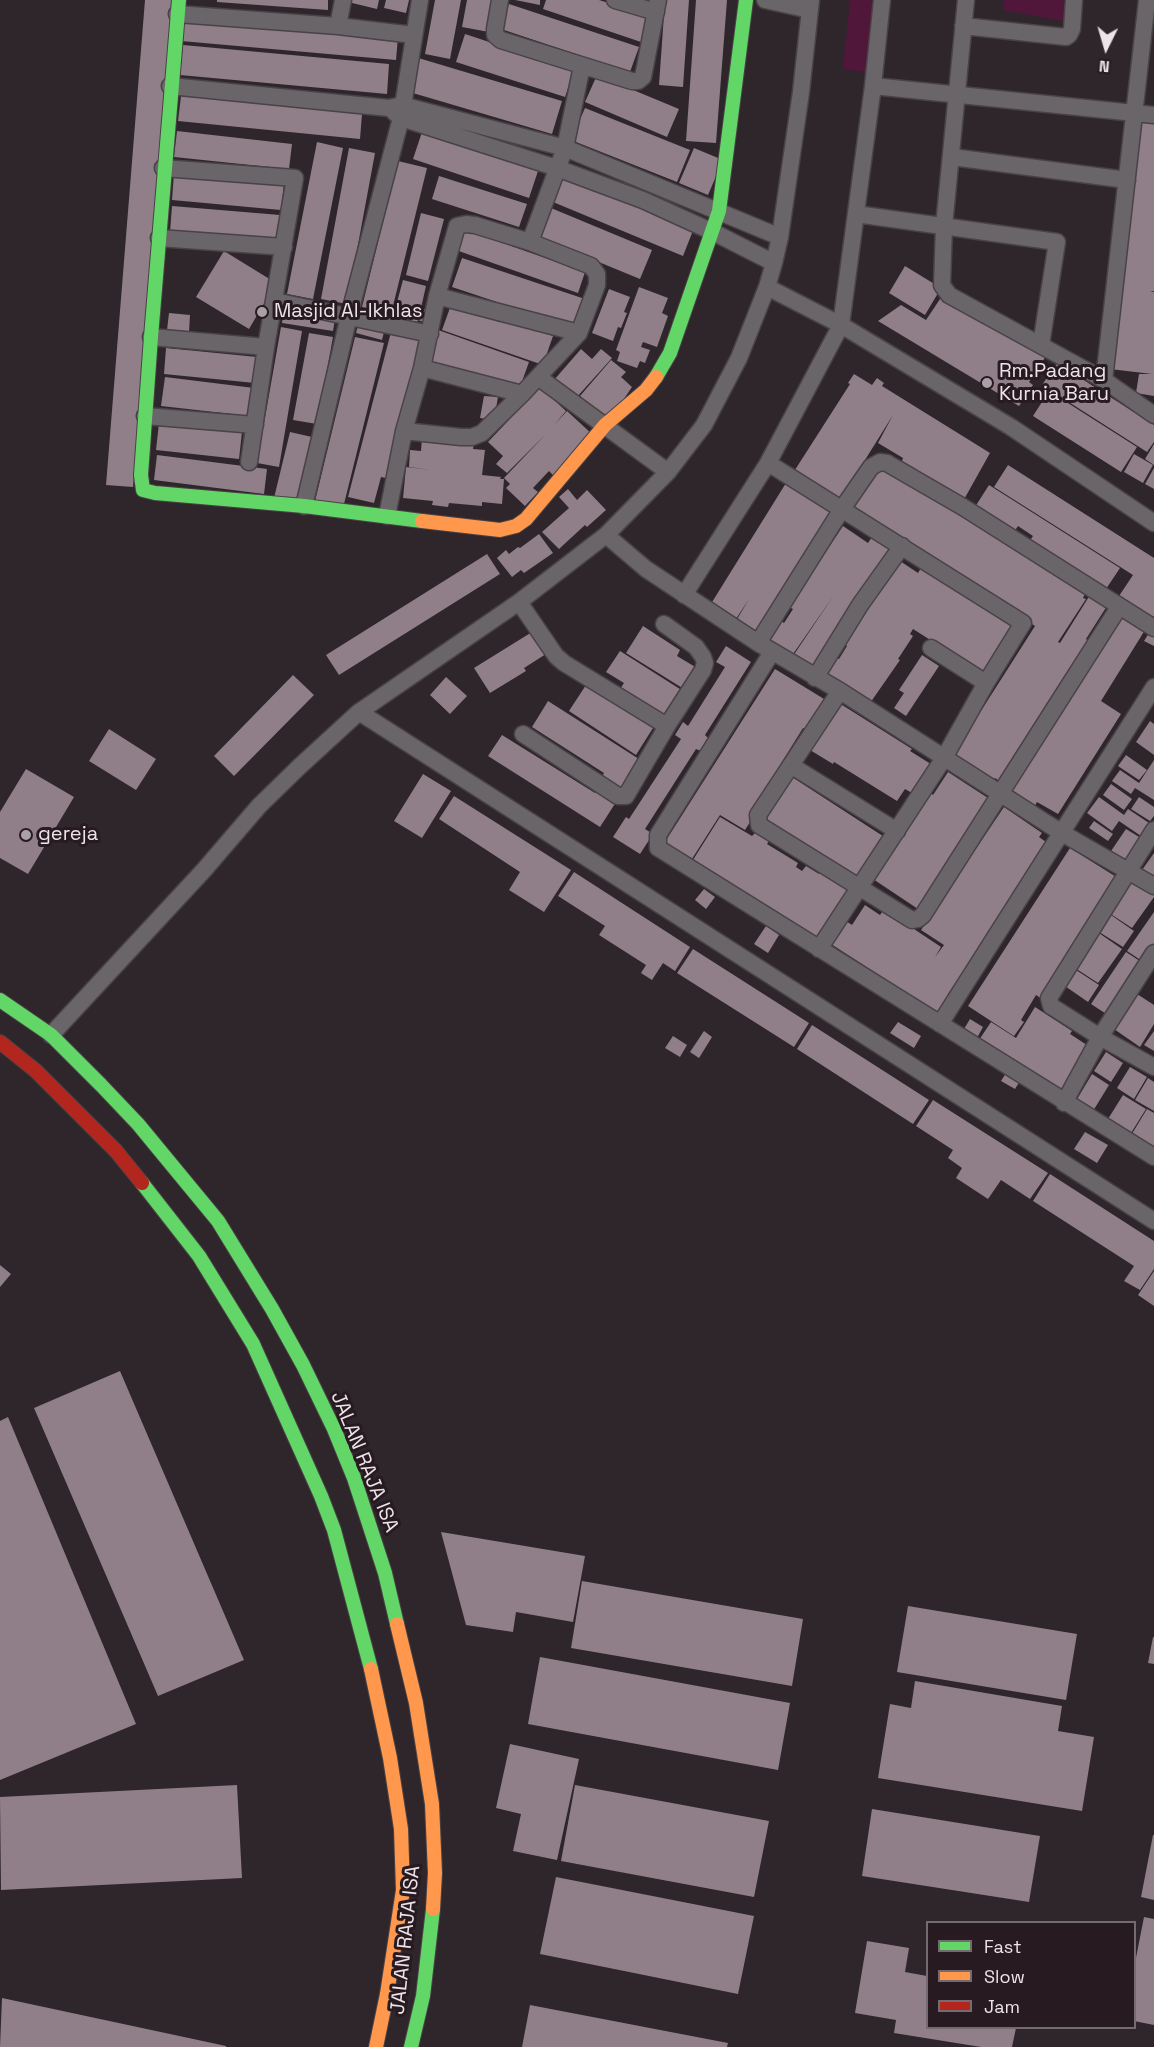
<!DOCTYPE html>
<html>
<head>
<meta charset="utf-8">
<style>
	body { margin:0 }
	#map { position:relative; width:1154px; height:2047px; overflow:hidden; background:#2e262a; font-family:"Space Grotesk",sans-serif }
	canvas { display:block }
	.legend { position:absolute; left:926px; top:1921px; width:210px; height:108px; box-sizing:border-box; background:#271a21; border:2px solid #766a71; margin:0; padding:8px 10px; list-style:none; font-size:18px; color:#ede3e8 }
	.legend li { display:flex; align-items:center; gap:12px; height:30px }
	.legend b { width:30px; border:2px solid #766a71 }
	.north { position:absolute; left:1076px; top:18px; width:60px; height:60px; -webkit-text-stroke:4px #271a21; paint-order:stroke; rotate:185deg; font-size:16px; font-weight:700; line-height:24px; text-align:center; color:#ede3e8 }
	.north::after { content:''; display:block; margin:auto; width:21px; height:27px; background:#ede3e8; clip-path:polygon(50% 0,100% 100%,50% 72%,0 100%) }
</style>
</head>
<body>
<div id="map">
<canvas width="1154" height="2047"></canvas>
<ul class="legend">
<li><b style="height:8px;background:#63d668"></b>Fast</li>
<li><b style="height:8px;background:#ff974d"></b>Slow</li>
<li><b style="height:8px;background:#b3261e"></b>Jam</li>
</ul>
<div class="north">N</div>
</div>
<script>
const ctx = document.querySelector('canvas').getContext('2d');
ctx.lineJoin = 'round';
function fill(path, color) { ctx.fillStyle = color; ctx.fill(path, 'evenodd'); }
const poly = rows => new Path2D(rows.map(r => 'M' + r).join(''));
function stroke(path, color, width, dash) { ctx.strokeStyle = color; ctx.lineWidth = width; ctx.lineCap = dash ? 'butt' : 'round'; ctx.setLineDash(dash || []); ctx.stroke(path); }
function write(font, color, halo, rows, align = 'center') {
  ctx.font = font + ' "Space Grotesk",sans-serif'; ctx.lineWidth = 6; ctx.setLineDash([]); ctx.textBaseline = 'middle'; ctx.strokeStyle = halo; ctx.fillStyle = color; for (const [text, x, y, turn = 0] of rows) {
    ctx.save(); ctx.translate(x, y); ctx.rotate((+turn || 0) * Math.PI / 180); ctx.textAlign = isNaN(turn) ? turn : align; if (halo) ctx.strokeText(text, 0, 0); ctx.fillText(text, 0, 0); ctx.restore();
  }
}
fill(poly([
	[850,0,873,0,865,72,843,69],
	[1004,0,1065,0,1064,21,1003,10]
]), '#50173b');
fill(poly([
	[145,0,172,0,133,487,106,485],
	[217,0,328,0,328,10,217,2],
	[349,0,379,0,377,9,348,2],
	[386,0,409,0,406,13,384,8],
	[435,0,461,0,450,59,425,54],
	[467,0,496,0,489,32,462,27],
	[515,0,540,0,540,5],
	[546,0,599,0,650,16,641,42,543,9],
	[665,0,689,0,683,87,659,85],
	[696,0,727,0,716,143,686,141],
	[509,4,639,47,630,72,501,29],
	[183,17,398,37,396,60,181,41],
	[465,34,574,70,565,97,456,62],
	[183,45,389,64,387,94,180,75],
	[415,57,562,101,552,134,406,91],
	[597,75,679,109,667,137,585,102],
	[181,96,362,114,360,139,178,121],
	[585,108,690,150,677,182,571,140],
	[1140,120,1154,122,1154,291,1150,291,1154,292,1154,396,1136,393,1139,374,1152,374,1110,369],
	[177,131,292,144,289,169,174,157],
	[422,132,538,171,529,198,413,159],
	[317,142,343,148,313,299,287,294],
	[349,148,375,153,347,304,321,299],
	[694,148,723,160,708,195,679,183],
	[398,161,427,168,391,314,362,307],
	[174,173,284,183,281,210,172,200],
	[564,175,694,228,683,256,553,202],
	[439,176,527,204,519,227,432,199],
	[172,206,280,215,278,241,170,232],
	[551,208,652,250,640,279,538,237],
	[421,213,444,219,428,281,406,275],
	[460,228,585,272,578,293,453,249],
	[224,251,276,283,249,329,196,297],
	[462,258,588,300,578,329,452,287],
	[905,266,941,288,925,315,889,293],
	[403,280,426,286,421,308,428,310,424,322,418,320,417,322,393,317],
	[639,287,668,298,662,313,668,316,657,347,643,342,641,347,650,350,645,363,640,361,637,368,617,361,620,352,616,350],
	[609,289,630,297,624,312,627,313,621,328,618,327,613,341,592,333],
	[944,293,1048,353,1029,382,1033,385,1019,406,878,321,901,305,926,320],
	[451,305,499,322,501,318,553,336,543,365,442,330],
	[284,310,335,319,333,331,282,323],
	[169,313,190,315,189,332,167,330],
	[359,321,385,328,382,340,356,333],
	[281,327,302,331,279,467,257,463],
	[438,330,529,362,519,390,428,361],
	[391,332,422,340,386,478,381,477,374,503,348,497],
	[309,333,333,337,317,424,293,420],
	[355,337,384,343,343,508,315,501],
	[166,348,257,357,255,383,164,374],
	[581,349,592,359,601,349,612,358,576,398,554,380],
	[611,360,626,372,621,377,632,387,609,421,580,396],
	[1057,363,1154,425,1154,442,1147,452,1042,385],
	[854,374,872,385,877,378,884,383,882,386,990,453,962,503,914,471,916,469,902,461,903,458,878,443,893,415,860,468,863,469,840,505,793,473,850,384,848,383],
	[165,377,254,388,250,416,161,406],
	[540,387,566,411,554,425,567,411,593,435,554,476,549,471,533,488,538,492,525,506,506,488,510,484,504,478,546,434,507,473,496,464,503,456,488,442],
	[1049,391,1137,447,1121,472,1033,416],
	[484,396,498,397,494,420,480,418],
	[159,423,242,432,239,459,156,450],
	[290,432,312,437,296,503,274,498],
	[422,437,474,442,473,449,485,450,482,475,501,477,500,479,504,479,502,504,482,502,482,506,449,503,448,507,432,505,433,501,403,498,406,467,431,470,409,467,410,450,421,451],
	[1154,444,1154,465,1145,459],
	[1134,454,1153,465,1143,483,1124,472],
	[157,455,267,469,264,494,154,480],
	[881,463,1085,594,1083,598,1086,599,1058,642,1060,643,1090,595,1107,606,1086,639,1089,642,1072,668,1070,667,998,780,995,778,991,783,951,758,1035,626,870,521,872,518,854,506],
	[1008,465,1154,558,1154,616,1149,623,1115,602,1133,575,994,487],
	[1154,468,1154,489,1145,484],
	[786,483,832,510,757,634,736,621,749,599,734,622,709,607],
	[989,485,1120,568,1106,589,1029,542,1033,536,1018,526,1014,532,975,507],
	[568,489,577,500,587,490,606,510,587,527,585,525,559,549,542,532,569,508,559,497],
	[843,526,868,543,872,537,889,549,841,622,812,673,791,659,834,595,791,657,767,641,781,621,784,623,793,609,789,607],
	[539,534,553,553,524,573,521,570,512,577,497,558,506,550,509,554,518,547,520,548],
	[487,554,500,574,339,675,326,655],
	[900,561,918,573,921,568,1014,628,984,674,913,629,910,634,913,636,898,659,900,660,868,706,823,672,834,656,839,659,847,646,845,644],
	[1119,614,1145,630,1101,701,1121,714,1058,814,1037,802,1033,809,1006,792],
	[643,626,680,650,677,656,697,668,684,689,626,653],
	[1151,630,1154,631,1154,646,1144,641],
	[532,632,546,654,524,668,526,671,490,693,474,668],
	[726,646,751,662,705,735,709,739,701,751,696,749,645,829,653,834,640,854,613,837,626,817,629,819,681,739,675,735,683,722,688,726,725,667,716,662],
	[620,651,683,691,666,717,620,689,624,683,606,672],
	[922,655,939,666,906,716,894,708,904,693,899,690],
	[775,669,829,702,810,732,803,728,772,778,776,781,745,830,720,815,690,862,663,845],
	[293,675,314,695,234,776,214,756],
	[446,677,467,696,450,714,430,695],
	[586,685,653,728,636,755,569,711],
	[548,701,642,761,623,791,602,777,604,773,532,727],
	[839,703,912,749,910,751,934,766,912,793,905,789,897,801,834,762,833,764,810,750],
	[1150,721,1154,724,1154,755,1136,742],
	[109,729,156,759,136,790,89,761],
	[502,735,595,793,599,787,618,799,600,827,488,756],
	[1126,755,1147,770,1139,780,1118,766],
	[1154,760,1154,800,1135,788,1131,794,1112,781,1120,770,1139,783],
	[26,769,74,797,28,874,0,858,0,812],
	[948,772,991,800,918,909,873,879,931,793,933,795],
	[423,774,451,791,422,838,394,821],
	[792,777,889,840,860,884,763,821],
	[1111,784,1132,799,1124,810,1103,795],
	[454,796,571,870,544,912,509,890,520,872,439,819],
	[1099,797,1124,815,1128,809,1149,823,1141,836,1119,821,1112,831,1087,813],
	[1139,797,1154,807,1154,816,1150,821,1131,809],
	[1004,807,1042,833,1039,837,1046,842,1036,856,1039,859,948,994,951,996,936,1020,910,995,831,944,846,921,852,925,865,905,880,915,884,909,941,947,935,957,944,945,921,930],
	[720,817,752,836,755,833,769,841,767,844,798,863,796,867,802,871,806,866,819,874,821,870,852,889,818,943,691,863],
	[1094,821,1113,834,1108,841,1089,828],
	[1126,829,1144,840,1127,866,1109,854],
	[1070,848,1118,878,1042,999,1036,995,1021,1020,1024,1022,1014,1036,968,1006],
	[1154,853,1154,878,1142,870],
	[574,872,690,947,675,971,663,963,652,980,641,973,646,965,599,935,605,926,558,896],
	[1130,876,1154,892,1154,897,1132,928,1106,911],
	[704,889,715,897,706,909,695,900],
	[1154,912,1154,969,1127,951],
	[1108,913,1134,931,1123,947,1096,930],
	[766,926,779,935,768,953,754,944],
	[1096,931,1122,949,1098,983,1072,966],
	[693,949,809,1023,794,1047,677,973],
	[1126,952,1152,969,1117,1021,1091,1004],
	[1073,968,1099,985,1088,1002,1062,984],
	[1137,994,1154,1005,1154,1024,1140,1047,1114,1029],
	[1035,1007,1072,1031,1070,1034,1093,1049,1063,1095,979,1040,991,1022,1016,1038],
	[970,1019,983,1027,977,1038,964,1029],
	[898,1022,921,1036,914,1048,890,1033],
	[812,1025,929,1100,913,1124,797,1049],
	[704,1031,712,1037,699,1058,690,1052],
	[1154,1031,1154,1051,1144,1045],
	[673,1036,687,1045,680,1057,665,1048],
	[1106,1052,1123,1063,1111,1082,1094,1071],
	[1130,1067,1147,1077,1134,1099,1117,1088],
	[1006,1073,1020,1081,1015,1089,1001,1081],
	[1092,1074,1109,1085,1093,1111,1076,1101],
	[1148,1078,1154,1082,1154,1111,1135,1100],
	[1123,1095,1146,1109,1131,1133,1108,1119],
	[933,1100,1048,1173,1030,1199,1001,1180,988,1199,956,1178,962,1168,948,1158,953,1150,916,1126],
	[1147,1109,1154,1113,1154,1151,1130,1137],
	[1085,1132,1108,1145,1097,1163,1074,1149],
	[1050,1174,1154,1241,1154,1269,1140,1290,1124,1281,1134,1266,1033,1201],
	[0,1265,11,1274,0,1287],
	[1154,1271,1154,1306,1138,1295],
	[120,1371,244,1660,158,1696,34,1408],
	[8,1417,136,1724,0,1780,0,1421],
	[441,1532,585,1556,573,1622,516,1612,513,1632,466,1625],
	[582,1581,803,1619,792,1686,571,1648],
	[908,1606,1077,1634,1066,1700,897,1672],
	[1153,1637,1154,1637,1154,1664,1148,1663],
	[540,1657,790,1703,778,1770,528,1724],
	[915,1681,1062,1706,1058,1731,1094,1737,1082,1811,878,1778,890,1704,911,1708],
	[510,1744,579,1759,557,1860,513,1851,521,1814,496,1808],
	[237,1785,242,1878,1,1890,0,1797],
	[575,1785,769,1821,754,1897,561,1861],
	[872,1809,1040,1836,1029,1902,862,1876],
	[1153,1835,1154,1835,1154,1900,1141,1897],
	[556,1877,754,1916,738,1994,540,1954],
	[1144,1917,1154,1919,1154,2025,1134,2021,1134,1968],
	[867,1941,909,1948,905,1972,927,1976,927,2028,1016,2028,1012,2047,981,2047,894,2033,896,2020,855,2013],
	[2,1998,226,2046,226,2047,0,2047],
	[530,2005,728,2043,727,2047,522,2047]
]), '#907f88');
const street = poly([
	[500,0,495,29,495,35,501,40,632,81,638,81,643,77,658,0],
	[615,0,656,12],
	[765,0,810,10],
	[966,0,944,226,942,285,949,295,1104,380,1154,415],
	[177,14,338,26,414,35],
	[338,26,343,0],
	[963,26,1066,37,1069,35,1072,29,1074,0],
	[170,86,389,108,402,105,565,148,780,237],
	[873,86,1154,115],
	[394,112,401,118,557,168,643,200,713,232,774,263],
	[952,157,1127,180],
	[163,168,295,178,266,347,249,462],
	[856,214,1057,242,1041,345],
	[159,238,284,247],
	[530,242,565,148,582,66],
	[767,287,841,325,1011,427,1154,523],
	[437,296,579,333],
	[275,301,430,334],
	[151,337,266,347],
	[422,368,522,394],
	[538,377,668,472],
	[1104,380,1147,0],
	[145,416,255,425],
	[768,463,1023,623,986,683,944,758,819,949],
	[304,506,349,316,401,118,420,0],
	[387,516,404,431,422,368,437,296,457,226,466,224,475,225,530,242,591,266,597,274,597,285,579,333,522,394,482,433,472,437,461,437,404,431],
	[606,535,646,569,758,643,840,691,1062,833,1154,886],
	[684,595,768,463,841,325,873,86,882,0],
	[519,602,556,656,564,663,667,726],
	[758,643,842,509,871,467,880,462,887,463,963,507,1154,628],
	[931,648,986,683],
	[772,652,658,835,658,848,1154,1157],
	[815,678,860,605,902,546],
	[840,691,758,815,759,825,912,920,918,919,923,915,1119,607],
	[359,712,1154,1221],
	[523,734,618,796,626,796,667,726,703,670,705,663,703,657,696,647,664,624],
	[792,766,897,831],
	[1154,830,1049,998,1051,1006,1100,1037,1154,1067],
	[940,1024,1154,687],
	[51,1035,204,870,259,806,299,767,359,712,519,602,606,535,668,472,704,425,739,358,767,287,774,263,780,237,801,92,811,0],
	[1064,1103,1100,1037,1154,953]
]);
const fast = poly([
	[179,0,151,337,141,475,143,490,155,493,304,506,422,521],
	[656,377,670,353,719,211,746,0],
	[0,1000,51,1035,101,1085,138,1124,218,1221,272,1309,303,1365,334,1429,354,1478,385,1573,397,1624],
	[142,1183,199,1256,253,1344,321,1496,334,1530,371,1669],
	[411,2047,423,1996,433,1909]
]);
const slow = poly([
	[422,521,500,530,516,526,526,519,605,425,646,390,656,377],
	[397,1624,416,1703,432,1804,435,1873,433,1909],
	[371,1669,390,1758,401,1829,403,1890,387,1994,376,2047]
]);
const jam = poly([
	[0,1042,36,1071,116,1151,142,1183]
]);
stroke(street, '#494246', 19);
stroke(fast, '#494246', 16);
stroke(slow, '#494246', 16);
stroke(jam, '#494246', 16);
stroke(street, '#6a6568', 16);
stroke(fast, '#63d668', 14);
stroke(slow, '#ff974d', 14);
stroke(jam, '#b3261e', 14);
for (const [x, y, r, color] of [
	[262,312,6,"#aaa1a6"],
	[987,383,6,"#aaa1a6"],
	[26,835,6,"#aaa1a6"]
]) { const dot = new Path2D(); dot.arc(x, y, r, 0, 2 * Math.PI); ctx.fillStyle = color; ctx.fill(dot); stroke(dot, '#271a21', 2); }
write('20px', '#ede3e8', '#271a21', [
	["Masjid Al-Ikhlas",274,312],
	["Rm.Padang",999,372],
	["Kurnia Baru",999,395],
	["gereja",38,835]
], 'left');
write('20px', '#ede3e8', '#271a21', [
	["JALAN RAJA ISA",364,1462,68],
	["JALAN RAJA ISA",406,1940,-84]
]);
</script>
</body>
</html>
